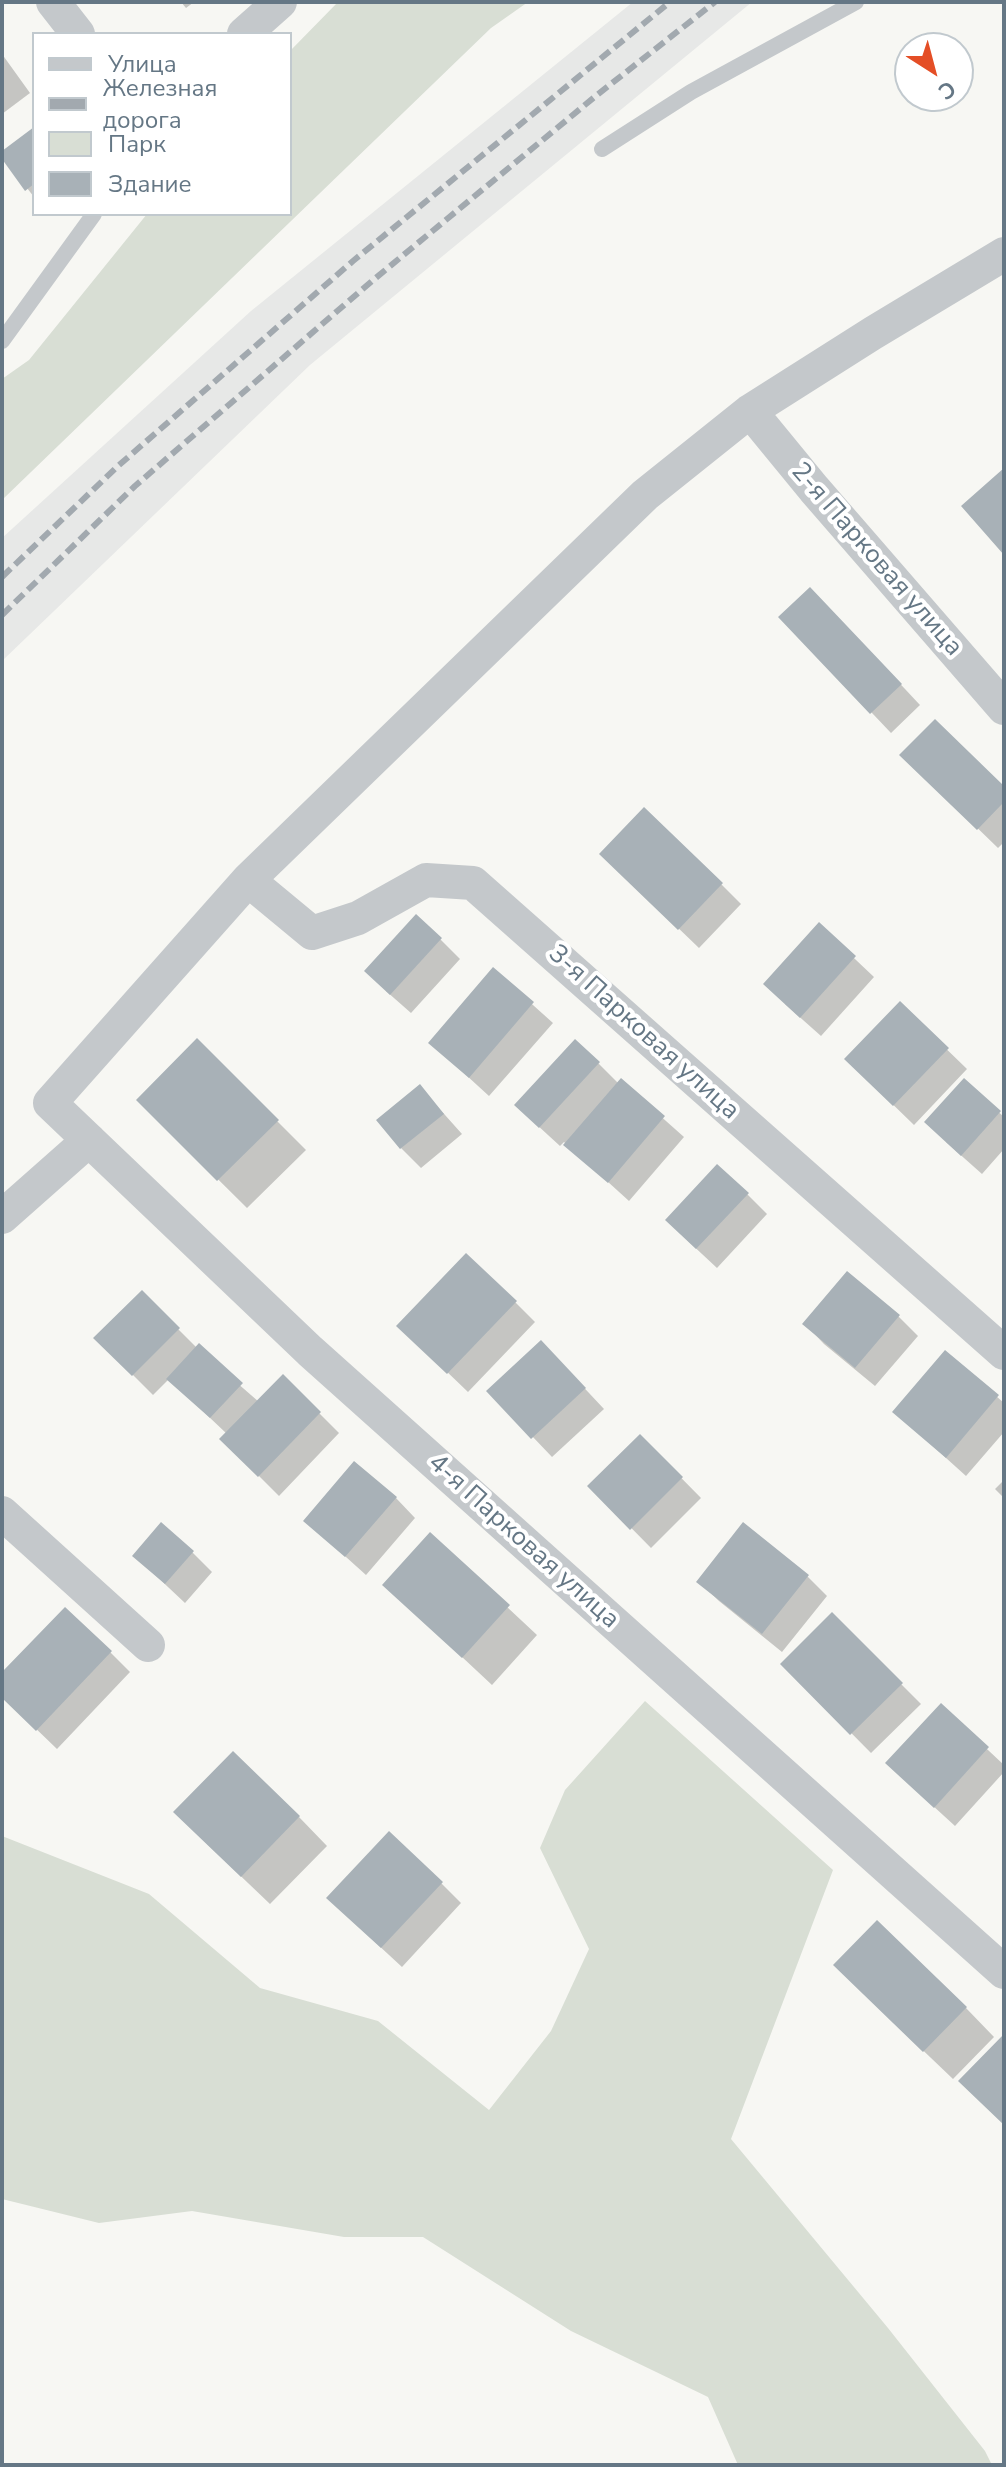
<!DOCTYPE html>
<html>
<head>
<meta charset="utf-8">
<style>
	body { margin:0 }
	#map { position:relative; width:1006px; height:2467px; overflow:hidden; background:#f7f7f3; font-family:"Nunito Sans",sans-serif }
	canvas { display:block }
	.frame { position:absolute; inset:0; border:4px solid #657785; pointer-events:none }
	.legend { position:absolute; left:32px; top:32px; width:260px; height:184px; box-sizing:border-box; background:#fff; border:2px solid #c1c9ce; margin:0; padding:10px 14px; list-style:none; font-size:24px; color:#657785 }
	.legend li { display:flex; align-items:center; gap:16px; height:40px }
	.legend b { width:40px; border:2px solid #c1c9ce }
	.north { position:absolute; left:894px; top:32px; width:80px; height:80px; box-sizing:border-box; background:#fff; border:2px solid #c1c9ce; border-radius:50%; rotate:144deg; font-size:22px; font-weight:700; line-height:32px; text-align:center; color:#657785 }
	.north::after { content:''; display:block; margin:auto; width:28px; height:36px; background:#e44e26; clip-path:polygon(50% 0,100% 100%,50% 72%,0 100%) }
</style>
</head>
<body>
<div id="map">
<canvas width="1006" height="2467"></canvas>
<div class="frame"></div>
<ul class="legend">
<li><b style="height:10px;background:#c4c8cb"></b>Улица</li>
<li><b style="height:10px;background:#a2a9af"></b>Железная дорога</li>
<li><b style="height:22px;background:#d8ded4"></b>Парк</li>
<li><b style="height:22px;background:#a8b1b7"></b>Здание</li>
</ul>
<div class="north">С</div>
</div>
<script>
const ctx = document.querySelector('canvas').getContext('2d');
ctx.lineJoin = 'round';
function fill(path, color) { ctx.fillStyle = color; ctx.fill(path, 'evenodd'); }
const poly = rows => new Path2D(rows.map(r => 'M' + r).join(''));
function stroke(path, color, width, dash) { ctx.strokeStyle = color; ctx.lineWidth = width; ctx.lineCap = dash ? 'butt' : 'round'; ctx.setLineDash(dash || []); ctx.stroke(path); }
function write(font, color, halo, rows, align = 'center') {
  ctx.font = font + ' "Nunito Sans",sans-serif'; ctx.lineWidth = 8; ctx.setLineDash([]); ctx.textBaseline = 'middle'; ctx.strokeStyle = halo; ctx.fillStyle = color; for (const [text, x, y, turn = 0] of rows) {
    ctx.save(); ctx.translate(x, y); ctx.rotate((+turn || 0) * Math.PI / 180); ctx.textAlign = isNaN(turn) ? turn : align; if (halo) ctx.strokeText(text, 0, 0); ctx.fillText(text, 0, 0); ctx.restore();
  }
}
fill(poly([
	[633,2,752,2,310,365,2,661,2,538,251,311]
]), '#e7e8e7');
fill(poly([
	[338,2,528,2,491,28,2,500,2,379,29,360,147,214,290,214,290,51],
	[645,1701,833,1870,731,2139,888,2328,985,2451,992,2465,738,2465,708,2397,571,2331,423,2237,344,2237,192,2211,99,2223,2,2199,2,1836,149,1894,260,1988,378,2021,489,2110,551,2031,589,1949,540,1848,565,1790]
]), '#d8ded4');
fill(poly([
	[181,2,194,2,186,8],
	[2,54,30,93,2,114],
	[34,129,34,197,2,156,2,154],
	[830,609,920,705,891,733,781,617],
	[902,755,1004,789,1004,842,998,848],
	[621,873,721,884,741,904,699,948],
	[819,925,874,977,821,1036,785,1004],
	[440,939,460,959,411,1013,386,991],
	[494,970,553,1023,489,1096,431,1043],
	[900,1004,967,1069,914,1125,846,1059],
	[197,1041,306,1150,247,1208,138,1100],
	[598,1063,619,1084,621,1081,684,1137,629,1201,564,1142,560,1146,536,1124],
	[965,1081,1004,1117,1004,1149,982,1174,946,1142],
	[420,1087,462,1134,421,1168,401,1148],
	[747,1194,767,1214,717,1268,687,1240],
	[142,1293,197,1348,259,1402,283,1377,339,1433,279,1496,222,1439,227,1434,169,1379,153,1395,96,1338],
	[515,1302,535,1322,468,1392,419,1345],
	[898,1316,918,1336,875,1386,824,1344,805,1324],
	[946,1352,1004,1403,1004,1432,966,1476,895,1412],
	[560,1362,604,1409,552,1457,489,1391],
	[640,1436,701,1498,651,1548,590,1486],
	[1004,1480,1004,1498,995,1489],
	[396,1498,415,1518,366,1575,306,1521],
	[430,1535,537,1635,492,1685,385,1585],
	[192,1552,212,1572,185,1603,135,1556],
	[807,1576,827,1596,782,1652,719,1601,699,1582],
	[832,1615,921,1704,871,1753,783,1664],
	[110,1652,130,1672,57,1749,2,1696,2,1675],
	[941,1706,1004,1765,1004,1772,955,1826,908,1783],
	[299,1817,327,1846,270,1904,204,1841],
	[441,1883,461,1903,402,1967,349,1918],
	[864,1994,966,2008,994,2037,953,2079]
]), '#0003');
fill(poly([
	[34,127,34,184,25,191,2,159,2,151],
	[1004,468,1004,555,961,506],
	[810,587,902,684,870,714,778,617],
	[935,719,1004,786,1004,802,977,830,899,755],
	[644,807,723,883,678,930,599,854],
	[416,914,442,938,390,995,364,971],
	[819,922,856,956,800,1018,763,984],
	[493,967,534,1002,469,1078,428,1043],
	[900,1001,949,1048,893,1106,844,1059],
	[197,1038,279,1120,217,1181,136,1100],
	[575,1039,600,1062,539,1128,514,1105],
	[621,1078,665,1116,608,1183,563,1145],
	[964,1078,1001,1111,961,1156,924,1122],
	[420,1084,444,1114,400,1149,376,1120],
	[717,1164,749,1193,696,1249,665,1220],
	[466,1253,517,1301,447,1374,396,1326],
	[847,1271,900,1315,855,1368,802,1324],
	[142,1290,180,1328,132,1376,93,1338],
	[541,1340,586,1388,531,1439,486,1391],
	[199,1343,243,1383,210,1418,166,1379],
	[945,1350,999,1395,946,1458,892,1412],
	[283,1374,321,1412,258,1477,219,1439],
	[640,1434,683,1477,630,1530,587,1486],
	[354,1461,397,1497,345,1557,303,1521],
	[161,1522,194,1551,165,1584,132,1556],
	[743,1522,809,1575,762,1634,696,1582],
	[430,1532,510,1605,462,1658,382,1585],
	[65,1607,112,1651,36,1731,2,1698,2,1672],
	[832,1612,903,1683,850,1735,780,1664],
	[941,1703,989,1747,934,1808,885,1763],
	[233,1751,300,1816,241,1877,173,1812],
	[389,1831,443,1882,381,1948,326,1898],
	[877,1920,967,2007,923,2052,833,1965],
	[1004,2034,1004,2125,958,2081]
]), '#a8b1b7');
stroke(poly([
	[602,149,691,92,856,2],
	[2,341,94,214]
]), '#c4c8cb', 16);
stroke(poly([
	[53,2,78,34],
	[244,34,280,2],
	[1004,254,873,333,750,411,645,495,248,880,50,1103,310,1351,1004,1972],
	[750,411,814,489,1004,708],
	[248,880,312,933,358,918,426,880,473,883,1004,1353],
	[2,1217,89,1140],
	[2,1513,148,1645]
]), '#c4c8cb', 34);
stroke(poly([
	[2,577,118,466,353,261,670,2],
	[2,615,135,486,372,281,597,95,715,2]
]), '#a2a9af', 6, [12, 6]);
write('26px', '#657785', '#fff', [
	["2-я Парковая улица",876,560,49],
	["3-я Парковая улица",643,1033,42],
	["4-я Парковая улица",523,1542,42]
]);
</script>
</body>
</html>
